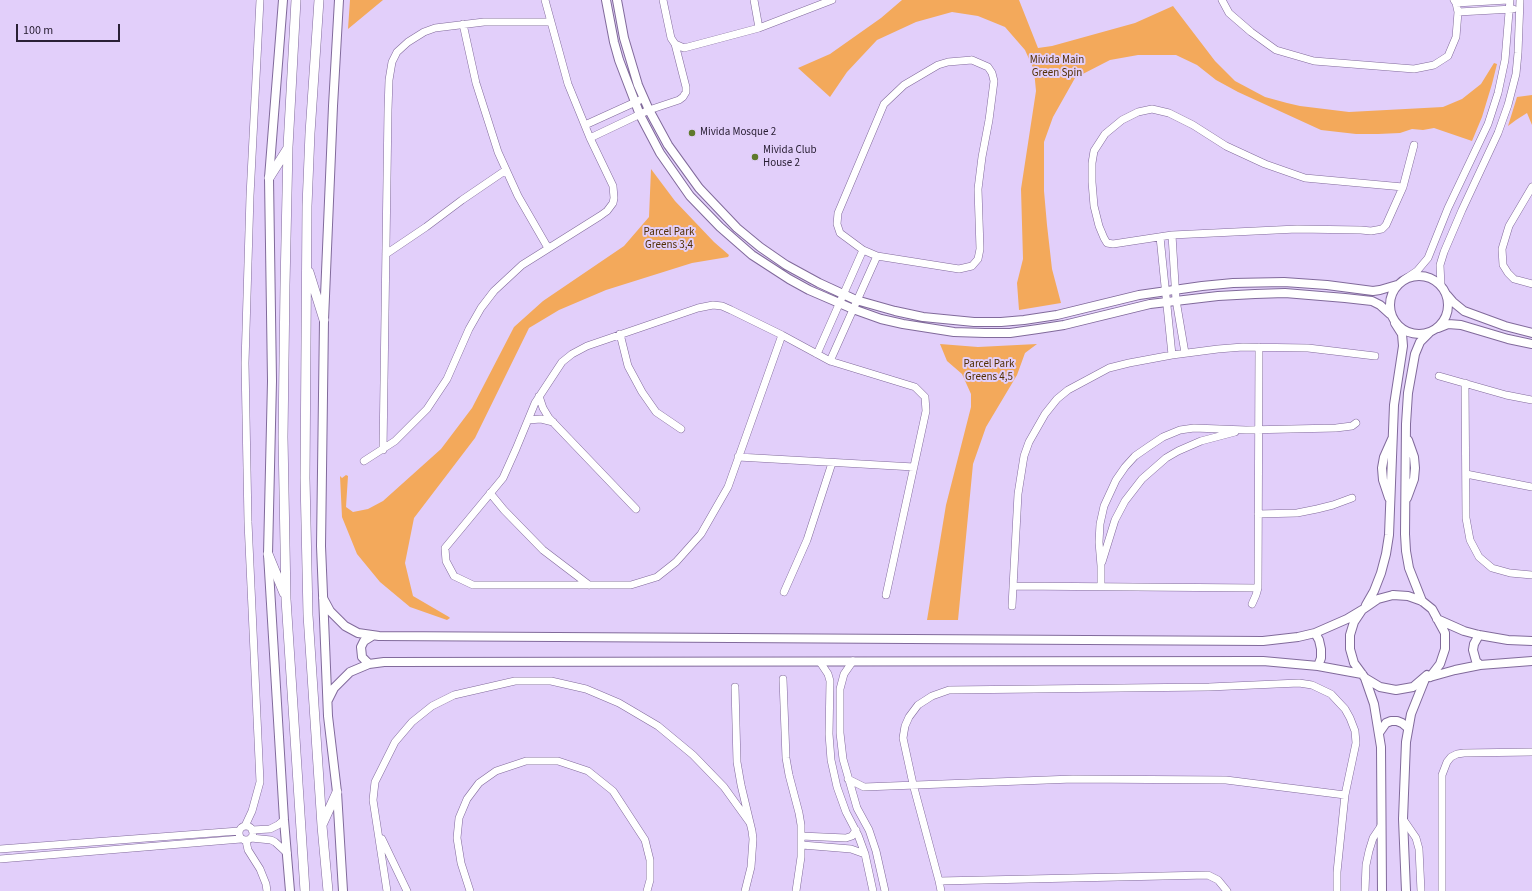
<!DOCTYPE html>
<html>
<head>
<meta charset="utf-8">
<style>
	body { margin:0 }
	#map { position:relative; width:1532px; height:891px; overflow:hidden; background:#e2cffa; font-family:"Source Sans 3",sans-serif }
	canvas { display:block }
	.scale { position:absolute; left:16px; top:24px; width:104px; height:18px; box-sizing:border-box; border:2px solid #2a2035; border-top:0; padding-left:5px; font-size:12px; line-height:14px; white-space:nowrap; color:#2a2035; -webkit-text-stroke:3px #e2cffa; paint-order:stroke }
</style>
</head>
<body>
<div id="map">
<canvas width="1532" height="891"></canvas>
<div class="scale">100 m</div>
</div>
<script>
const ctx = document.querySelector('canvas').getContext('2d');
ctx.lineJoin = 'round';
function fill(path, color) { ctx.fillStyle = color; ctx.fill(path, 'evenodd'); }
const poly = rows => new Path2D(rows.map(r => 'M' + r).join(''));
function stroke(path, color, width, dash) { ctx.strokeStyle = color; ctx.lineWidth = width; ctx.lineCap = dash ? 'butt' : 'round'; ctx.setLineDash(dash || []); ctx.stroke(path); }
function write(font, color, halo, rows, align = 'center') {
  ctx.font = font + ' "Source Sans 3",sans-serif'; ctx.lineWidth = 4; ctx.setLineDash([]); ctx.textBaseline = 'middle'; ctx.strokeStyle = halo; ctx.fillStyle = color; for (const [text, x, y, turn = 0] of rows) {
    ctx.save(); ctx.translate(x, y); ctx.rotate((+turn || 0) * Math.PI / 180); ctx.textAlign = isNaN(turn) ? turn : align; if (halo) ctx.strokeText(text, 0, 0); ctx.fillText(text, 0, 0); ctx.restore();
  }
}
fill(poly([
	[350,0,383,0,348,29],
	[902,0,1019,0,1038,48,1052,46,1135,23,1173,6,1215,61,1235,81,1265,97,1287,103,1300,106,1349,112,1443,107,1462,99,1481,84,1494,63,1497,64,1492,84,1482,117,1472,141,1434,128,1423,130,1412,129,1400,133,1378,134,1356,134,1321,130,1238,92,1216,80,1197,65,1176,55,1138,55,1110,60,1075,78,1053,117,1044,142,1044,191,1047,225,1052,269,1061,303,1019,310,1017,283,1023,259,1021,189,1036,91,1034,70,1025,50,1005,27,978,16,952,12,916,22,877,40,847,72,830,97,798,68,830,54,881,18],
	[1532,95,1532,125,1527,113,1516,120,1508,126,1517,97],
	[651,169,675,201,714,242,729,255,728,257,692,263,606,290,559,310,529,328,475,438,414,518,405,563,413,596,449,617,450,618,447,620,410,607,380,582,357,554,342,517,340,476,342,478,346,475,348,476,346,507,353,512,368,509,383,501,441,449,472,408,514,327,543,301,624,246,649,217],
	[940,344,978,347,1037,344,1025,353,1017,375,986,427,973,464,958,620,927,620,946,505,971,407,971,394,962,374,947,361]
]), '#f3a95b');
const minor = poly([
	[663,0,671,38,675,44,684,48,759,28,832,0],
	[754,0,759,28],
	[1222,0,1229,13,1251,32,1276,50,1314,61,1414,69,1434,65,1448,56,1456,37,1458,12,1456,3,1454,0],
	[1456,3,1508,0],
	[1458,12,1513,9],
	[463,24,476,83,498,152,518,196,548,248],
	[972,60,988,67,992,73,994,81,989,120,982,157,978,189,980,249,978,259,972,266,959,269,877,256,863,250,840,233,837,224,838,213,884,104,904,85,938,65,948,62,972,60],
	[585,125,640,100],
	[590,138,649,110,679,100,683,97,686,92,686,87,675,44],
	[1403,187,1305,178,1265,164,1226,146,1193,125,1169,113,1152,109,1138,112,1122,120,1105,134,1094,151,1092,163,1092,182,1094,206,1099,226,1104,238,1107,243,1113,244,1172,235,1297,229,1361,230,1371,231,1382,229,1386,225,1403,187,1414,145],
	[1532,187,1509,226,1502,249,1503,265,1508,273,1514,279,1532,284],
	[1172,235,1176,300,1185,353],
	[1160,237,1172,355],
	[386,254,426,227,462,200,506,170],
	[1405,279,1417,271,1428,258,1448,208,1488,124,1498,93,1505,60,1510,0],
	[1441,286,1440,265,1444,252,1462,210,1498,133,1508,105,1516,74,1518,53,1520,0],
	[620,334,628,366,642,392,656,412,681,429],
	[782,335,728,487,701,534,676,562,657,577,631,585,473,585,454,576,446,561,445,548,503,478,516,449,535,403,562,362,572,354,587,346,698,308,713,305,722,306,731,310,782,335,830,361,915,387,925,397,926,411,886,595],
	[817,354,863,250],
	[830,361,877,256],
	[1439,376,1506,395,1532,400],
	[1465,383,1466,518,1470,540,1479,557,1492,568,1510,573,1532,575],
	[539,396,543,408,549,418,636,509],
	[528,420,541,419,553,422],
	[383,450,388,110,389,80,392,62,397,52,408,42,424,32,435,28,484,22,551,22],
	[738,457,914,467],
	[364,461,395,441,427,409,447,379,469,329,481,308,494,291,522,265,600,216,607,211,613,203,614,198,613,186,590,138,568,84,545,0],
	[1466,474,1532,487],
	[490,493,504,510,543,550,589,585],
	[1258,514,1297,513,1317,509,1333,505,1352,498],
	[1102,562,1115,520,1125,501,1142,479,1166,458,1178,451,1201,441,1235,432],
	[1013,586,1258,588],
	[1101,586,1101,566,1099,542,1100,524,1104,506,1116,480,1125,467,1135,456,1148,447,1163,437,1180,430,1194,428,1246,430,1336,428,1352,426,1356,423],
	[784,592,807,540,832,463],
	[1252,604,1256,595,1258,588,1259,347],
	[1012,606,1018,494,1024,456,1029,442,1045,414,1057,399,1068,390,1109,368,1129,363,1172,355,1218,349,1243,347,1308,348,1375,356],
	[853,661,844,674,840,689,840,733,843,759,857,808,869,830,876,851,885,891],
	[820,662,828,674,830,681,829,734,831,760,837,787,846,812,858,835,865,854,873,891],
	[783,679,786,758,789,775,799,813,801,825,801,857,796,891],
	[735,687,737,762,741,785,752,831,753,839,751,867,745,891],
	[848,779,864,787,1073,779,1226,780,1345,795],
	[1403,819,1416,838,1419,849,1421,891],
	'239 833a7 7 0 1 1 14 0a7 7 0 1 1-14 0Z',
	[245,826,252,811,260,782,248,522,245,363,250,196,260,0],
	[252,830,270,829,278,825,284,820],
	[801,836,846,838,852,836,856,830],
	[251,838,271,840,275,842,287,853],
	[382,839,407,891],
	[246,841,248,850,260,869,266,884,267,891],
	[802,845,851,849,865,854],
	[0,849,239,831],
	[0,859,241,839],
	[939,881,1208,875,1218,880,1227,891],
	[387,891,373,800,375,782,395,742,412,722,432,706,454,695,515,681,551,681,586,689,619,703,658,726,693,755,724,787,750,823],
	[470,891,461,863,457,838,459,818,467,799,479,783,496,771,526,761,558,761,588,771,613,791,645,840,650,860,650,880,647,891],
	[941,891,939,881,913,784,903,738,905,726,909,717,918,705,932,696,949,690,1209,687,1299,683,1312,685,1331,694,1345,709,1350,718,1355,731,1356,743,1345,795,1337,872,1337,891],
	[1365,891,1366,865,1369,851,1373,838,1381,826],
	[1442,891,1442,775,1447,762,1451,757,1457,754,1464,753,1532,752]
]);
const tertiary = poly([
	[283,0,269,178,272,381,268,554,284,820,290,891],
	[339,0,333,106,324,320,321,546,328,716,337,792,343,891],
	[606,0,614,42,619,60,640,115,660,153,690,196,720,227,752,255,789,279,809,290,853,309,881,319,903,324,954,332,985,333,1010,333,1038,329,1064,325,1150,304,1218,296,1255,294,1285,293,1345,298,1372,301,1380,305,1390,314],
	[617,0,624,38,638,85,649,110,668,145,699,188,737,228,760,247,786,265,819,283,856,300,895,311,923,317,974,322,1001,322,1024,320,1057,315,1139,295,1202,286,1233,283,1284,282,1327,285,1373,291,1380,290,1397,285],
	'1390 305a29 29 0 1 1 58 0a29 29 0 1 1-58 0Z',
	[1447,295,1453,302,1464,311,1505,326,1532,333],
	[1438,328,1448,324,1461,325,1508,339,1532,344],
	[1389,498,1383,480,1382,468,1384,457,1392,439],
	[1407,498,1414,479,1415,468,1414,457,1408,440],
	[1393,595,1408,596,1422,601,1432,609,1445,633,1445,649,1440,664,1430,677,1427,675,1413,687,1396,690,1380,687,1365,678,1354,663,1350,649,1350,635,1354,622,1362,610,1378,599,1393,595],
	[323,598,330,611,345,626,358,633,379,636,1263,641,1298,637,1315,633,1347,619,1362,610],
	[1422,601,1409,568,1406,551,1405,534,1406,424,1408,393,1415,354,1420,342,1429,333],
	[1366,605,1374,591,1381,573,1386,554,1389,535,1394,405,1403,346,1402,334,1395,323],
	[1437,619,1464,631,1479,635,1508,640,1532,641],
	[1315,633,1319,640,1321,649,1321,658,1318,666],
	[1479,635,1474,644,1473,650,1476,661,1480,665],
	[369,664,362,657,361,647,364,641,372,636],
	[1430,677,1455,670,1480,665,1532,661],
	[1365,678,1374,704,1381,747,1382,891],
	[328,700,334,688,350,672,369,664,384,662,1263,661,1318,666,1362,674],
	[1379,733,1386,723,1391,721,1397,721,1402,723,1408,728],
	[1406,891,1403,819,1406,742,1411,714,1425,679]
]);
const secondary = poly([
	[296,0,288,147,285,285,283,437,286,599,305,891],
	[319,0,310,133,307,206,305,478,308,615,322,826,328,891],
	[269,178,288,148],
	[309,272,324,320],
	[268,554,284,593],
	[322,825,337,792]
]);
stroke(minor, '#816a9b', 8);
stroke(tertiary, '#816a9b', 10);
stroke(secondary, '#816a9b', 10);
stroke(minor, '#fff', 7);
stroke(tertiary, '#fff', 8);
stroke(secondary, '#fff', 9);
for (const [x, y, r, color] of [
	[692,133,4,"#5f792c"],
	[755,157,4,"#5f792c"]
]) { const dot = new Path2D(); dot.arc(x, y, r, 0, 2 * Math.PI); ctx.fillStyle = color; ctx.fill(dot); stroke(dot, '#e2cffa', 1.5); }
write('11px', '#522f04', '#e2cffa', [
	["Mivida Main",1057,61],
	["Green Spin",1057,74],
	["Parcel Park",669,233],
	["Greens 3,4",669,246],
	["Parcel Park",989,365],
	["Greens 4,5",989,378]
]);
write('11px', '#2a2035', '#e2cffa', [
	["Mivida Mosque 2",700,133],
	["Mivida Club",763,151],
	["House 2",763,164]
], 'left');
</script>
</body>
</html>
